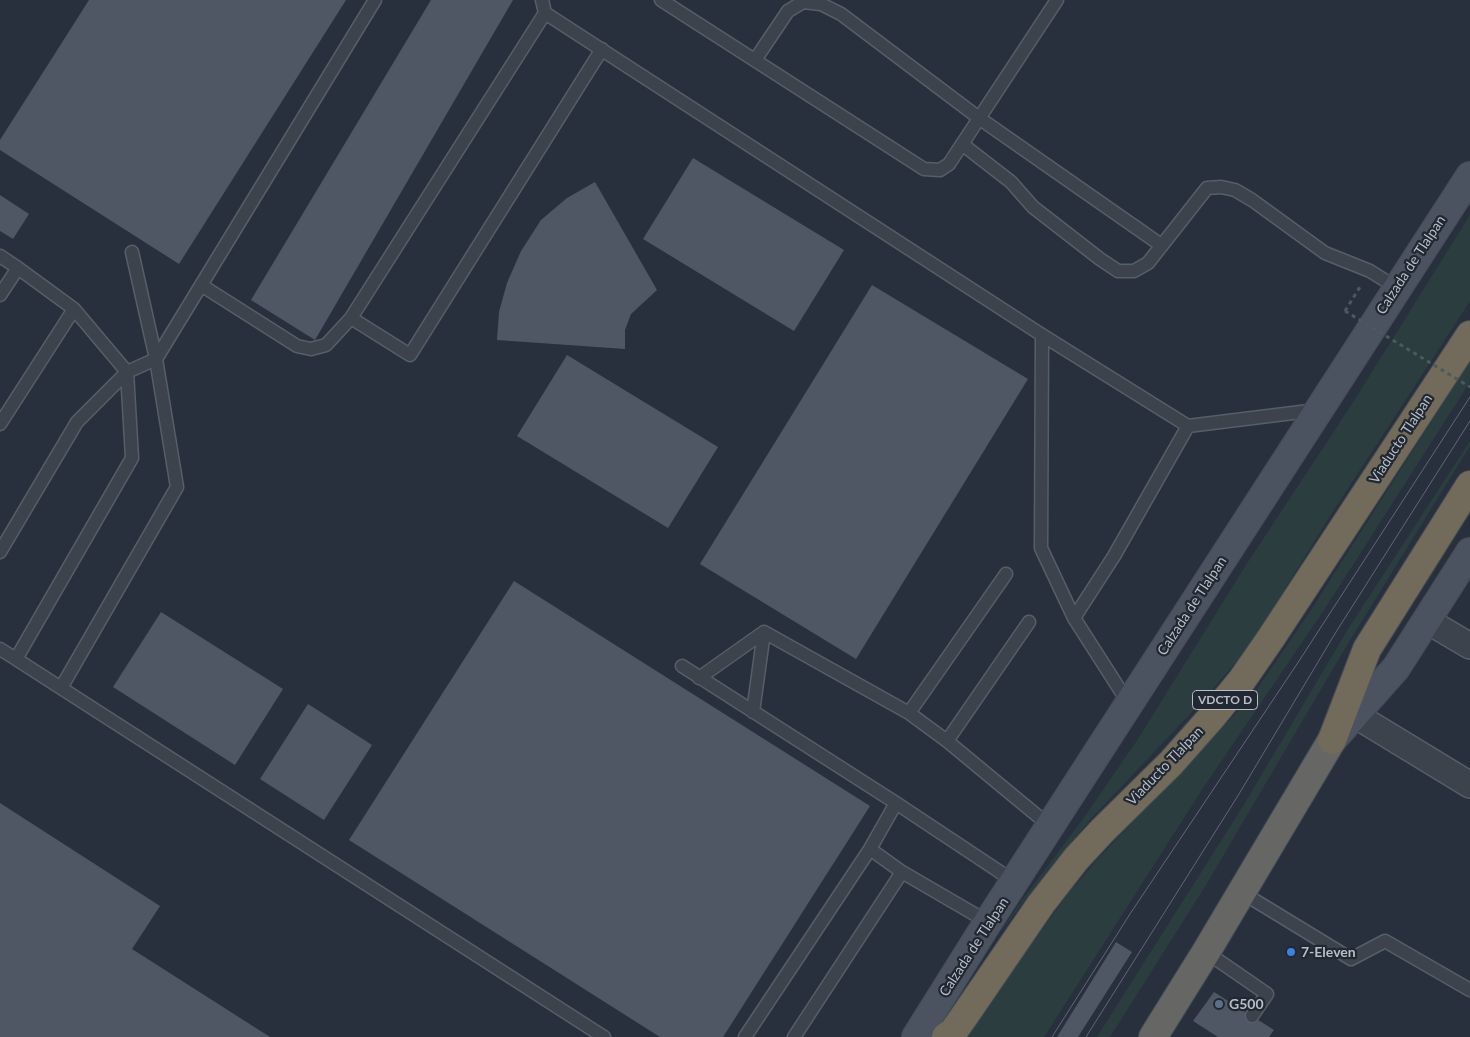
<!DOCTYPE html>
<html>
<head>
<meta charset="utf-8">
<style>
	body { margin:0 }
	canvas { display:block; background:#28303d }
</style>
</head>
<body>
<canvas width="1470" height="1037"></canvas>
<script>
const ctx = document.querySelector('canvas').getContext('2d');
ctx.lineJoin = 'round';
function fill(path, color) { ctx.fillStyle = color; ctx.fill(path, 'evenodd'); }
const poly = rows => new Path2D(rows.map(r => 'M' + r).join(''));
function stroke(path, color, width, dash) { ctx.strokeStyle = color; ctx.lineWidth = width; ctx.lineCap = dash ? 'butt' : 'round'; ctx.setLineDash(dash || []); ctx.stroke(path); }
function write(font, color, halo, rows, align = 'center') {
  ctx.font = font + ' Lato,sans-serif'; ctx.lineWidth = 4.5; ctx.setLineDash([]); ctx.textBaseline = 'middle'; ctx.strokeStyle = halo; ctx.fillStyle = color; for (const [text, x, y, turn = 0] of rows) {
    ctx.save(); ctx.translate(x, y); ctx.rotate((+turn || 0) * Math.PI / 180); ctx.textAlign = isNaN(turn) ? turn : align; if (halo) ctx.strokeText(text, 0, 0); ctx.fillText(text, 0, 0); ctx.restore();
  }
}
fill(poly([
	[1470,215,1470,301,1332,513,1273,608,1237,661,1205,698,1089,821,1050,867,996,938,1020,903,1083,819,1138,739,1246,565,1352,404],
	[1470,361,1470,382,1324,610,1203,788,1044,1037,968,1037,1006,979,1068,894,1096,861,1253,695,1311,610],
	[1470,441,1470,446,1344,650,1206,885,1110,1037,1097,1037,1245,803,1348,629]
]), '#2b3d3f');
fill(poly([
	[89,0,346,0,179,264,0,150,0,140],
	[431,0,513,0,315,340,251,300],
	[693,158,844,250,794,331,643,239],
	[595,182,657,290,631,314,625,330,625,349,497,340,499,312,507,283,521,251,541,220,567,198],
	[0,195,29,214,13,239,0,231],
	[872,285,1028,379,856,659,700,564],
	[567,355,718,447,668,528,517,436],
	[514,581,870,806,723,1037,660,1037,349,840],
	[161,612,283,689,235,765,113,687],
	[308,704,372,745,324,820,260,779],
	[0,803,160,906,132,949,270,1037,0,1037],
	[1116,942,1132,952,1078,1037,1057,1037],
	[1214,992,1274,1030,1269,1037,1218,1037,1193,1021]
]), '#4f5765');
const service = poly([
	[542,0,545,13,1042,335,1188,426,1317,410],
	[661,0,924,169,940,170,949,164,1057,0],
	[545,13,351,318,410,355,602,49],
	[755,60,788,11,803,2,821,4,841,14,979,118,1161,245],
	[962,144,1011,182,1033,207,1100,259,1118,271,1134,271,1148,263,1207,188,1221,187,1235,190,1252,200,1325,253,1370,271,1397,288],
	[132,252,156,359,177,487,61,688,604,1037],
	[0,256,18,268],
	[201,285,297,346,311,349,326,345,351,318],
	[0,295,18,268,74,309,127,372,77,422,0,552],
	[1042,335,1041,548,1074,618,1114,556,1188,426],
	[0,424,74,309],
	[1074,618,1129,704],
	[0,649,16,659],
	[682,666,896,803,1015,882],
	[699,678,764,632,909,713,947,741,1051,827],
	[61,688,16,659,132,458,127,372,156,359,375,0],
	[753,712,764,632],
	[909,713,1006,574],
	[947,741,1029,622],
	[896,803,870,849,902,872,988,922],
	[1241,892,1351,959,1385,941,1470,990],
	[1206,952,1267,994,1252,1016],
	[745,1037,870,849],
	[794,1037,902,872]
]);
const minor = poly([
	[1426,620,1470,646],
	[1355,715,1470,785]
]);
const secondary = poly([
	[1333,739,1396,668,1470,552],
	[916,1037,988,922,1470,176]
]);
const trunk = poly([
	[1153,1037,1206,952,1332,740]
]);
const motorway = poly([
	[1332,740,1367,649,1470,485],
	[946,1037,953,1032,963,1018,1041,904,1076,859,1102,831,1171,763,1210,719,1242,680,1271,638,1470,335]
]);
stroke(service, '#575e68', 15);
stroke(minor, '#575e68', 28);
stroke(secondary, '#454c56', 30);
stroke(trunk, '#444b55', 30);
stroke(motorway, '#444b55', 30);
stroke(poly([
	[1345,311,1360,287]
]), '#4a5a5d', 3, [4, 4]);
stroke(service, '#3c434d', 12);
stroke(minor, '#3c434d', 25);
stroke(secondary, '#4b5260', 28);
stroke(trunk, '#666664', 28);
stroke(motorway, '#726a5a', 28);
stroke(poly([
	[1052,1037,1130,914,1299,661,1470,397],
	[1086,1037,1239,794,1336,632,1470,421]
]), '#5f6774', 1);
stroke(poly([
	[1345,311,1470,387]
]), '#4a5a5d', 3, [4, 4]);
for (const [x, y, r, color] of [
	[1291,952,5,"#3f7fe0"],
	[1219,1004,5,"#5c6f8a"]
]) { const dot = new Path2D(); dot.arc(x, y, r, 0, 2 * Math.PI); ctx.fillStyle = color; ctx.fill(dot); stroke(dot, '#212832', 2); }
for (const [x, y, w] of [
	[1225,700,65]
]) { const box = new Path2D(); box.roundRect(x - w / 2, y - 9.5, w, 19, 4); ctx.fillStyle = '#212832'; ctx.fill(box); stroke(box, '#b8bec8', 1); }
write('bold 12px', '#b8bec8', null, [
	["VDCTO D",1225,700]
]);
write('14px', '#b8bec8', '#212832', [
	["Calzada de Tlalpan",1411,265,-57],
	["Viaducto Tlalpan",1401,439,-57],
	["Calzada de Tlalpan",1192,606,-57],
	["Viaducto Tlalpan",1165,766,-46],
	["Calzada de Tlalpan",974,947,-57]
]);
write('bold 14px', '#b8bec8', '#212832', [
	["7-Eleven",1301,952],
	["G500",1229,1004]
], 'left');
</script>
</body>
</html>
